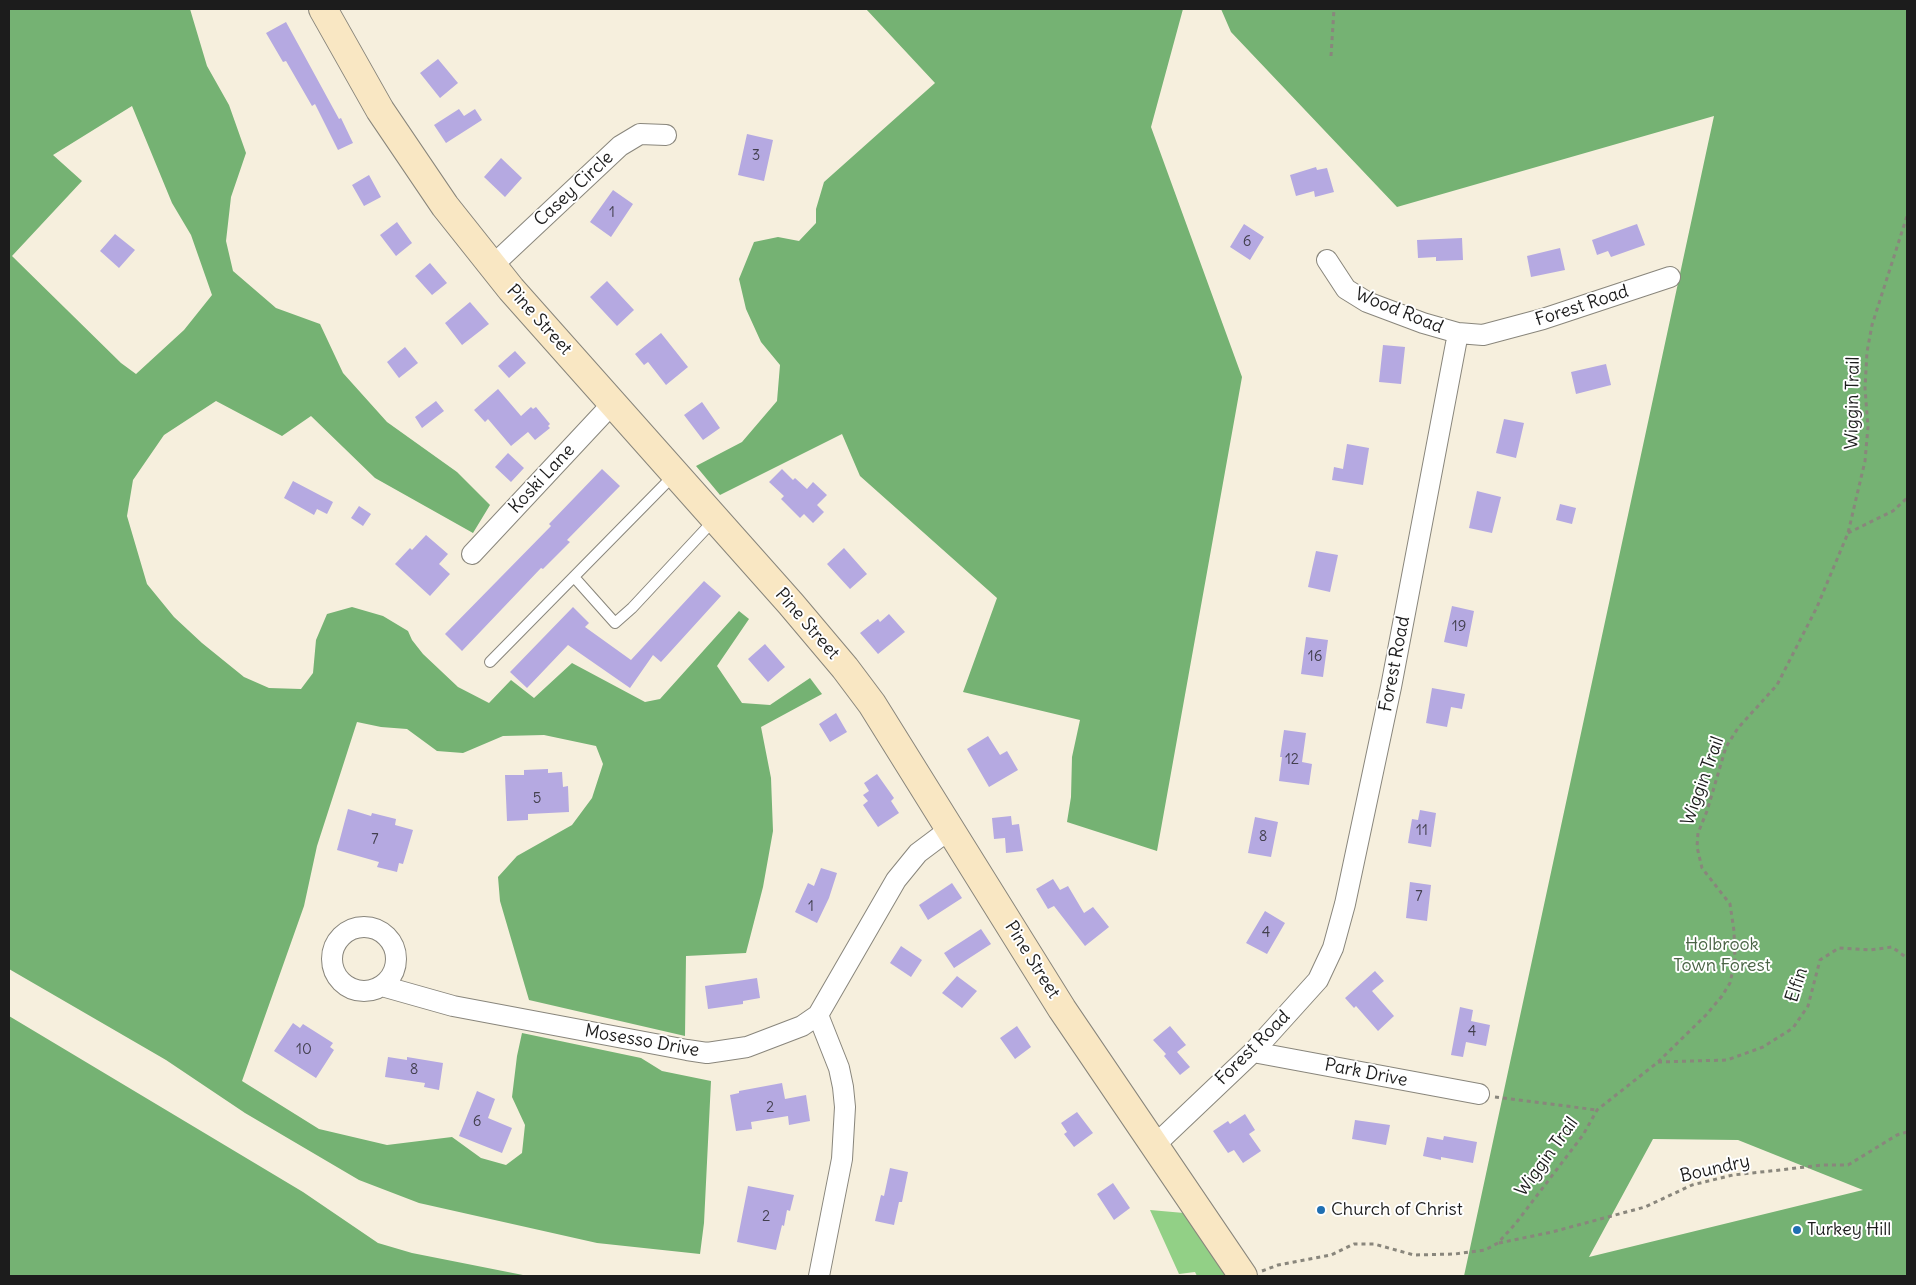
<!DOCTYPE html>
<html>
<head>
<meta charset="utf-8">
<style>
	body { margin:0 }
	#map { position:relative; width:1916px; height:1285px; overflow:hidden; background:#f6efdd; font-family:Delius,sans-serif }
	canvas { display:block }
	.frame { position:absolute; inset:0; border:10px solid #1c1c1c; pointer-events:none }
</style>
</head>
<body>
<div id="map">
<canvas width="1916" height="1285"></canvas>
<div class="frame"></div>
</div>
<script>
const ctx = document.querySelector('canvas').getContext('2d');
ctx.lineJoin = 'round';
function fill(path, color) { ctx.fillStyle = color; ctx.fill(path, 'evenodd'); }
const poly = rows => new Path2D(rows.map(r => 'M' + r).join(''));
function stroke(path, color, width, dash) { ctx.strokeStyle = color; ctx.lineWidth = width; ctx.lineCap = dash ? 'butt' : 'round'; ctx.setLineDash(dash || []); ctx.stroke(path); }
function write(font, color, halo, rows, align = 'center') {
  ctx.font = font + ' Delius,sans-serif'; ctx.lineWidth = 4; ctx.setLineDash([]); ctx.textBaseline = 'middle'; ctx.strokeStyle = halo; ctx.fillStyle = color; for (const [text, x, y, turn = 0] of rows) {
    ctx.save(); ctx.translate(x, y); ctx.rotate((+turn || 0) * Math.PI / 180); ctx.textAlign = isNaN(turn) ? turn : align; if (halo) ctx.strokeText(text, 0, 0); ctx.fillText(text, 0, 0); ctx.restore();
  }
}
fill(poly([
	[1150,1210,1184,1213,1228,1276,1197,1276,1195,1272,1179,1274]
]), '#92d086');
fill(poly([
	[9,9,190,9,207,66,229,105,246,153,231,197,226,241,233,271,276,308,320,324,343,373,387,422,457,472,490,505,473,533,375,478,311,416,282,436,216,401,164,435,133,480,127,516,147,584,174,617,202,643,244,677,269,688,301,689,313,673,316,640,327,614,352,607,383,616,408,631,412,640,423,654,458,687,489,703,511,680,534,698,572,663,645,702,660,699,739,611,749,619,717,666,742,703,770,705,810,678,822,694,761,727,771,778,773,831,763,887,746,953,686,956,685,1036,529,1000,500,901,498,877,517,856,572,825,592,798,603,764,596,746,544,735,503,736,463,753,437,751,407,729,381,727,357,722,317,846,304,906,242,1081,319,1129,387,1145,452,1137,481,1158,506,1165,522,1153,525,1125,512,1097,517,1056,522,1033,641,1058,662,1071,711,1081,704,1223,700,1254,597,1243,419,1203,359,1180,245,1113,166,1060,9,969],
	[132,106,172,203,191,235,212,295,184,330,136,374,121,363,12,256,82,181,53,155],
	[866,9,1183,9,1151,127,1242,377,1157,851,1067,822,1071,797,1072,757,1080,720,963,692,997,598,860,476,842,434,720,495,696,466,742,442,777,401,780,365,761,342,746,309,739,279,754,242,778,237,799,241,816,223,816,209,824,182,935,83],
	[1221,9,1907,9,1907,1276,1464,1276,1714,116,1397,207,1231,32],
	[1653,1139,1738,1140,1863,1190,1589,1257],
	[9,1016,303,1192,378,1243,412,1253,528,1276,9,1276]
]), '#75b273');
fill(poly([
	[286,22,339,119,341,118,353,143,338,150,315,104,312,106,286,61,283,62,266,33],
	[438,59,458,83,440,98,420,73],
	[459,109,464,116,475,109,482,120,446,143,434,125],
	[747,134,773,140,764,181,738,175],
	[501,158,522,178,505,197,484,177],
	[1316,167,1317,170,1327,168,1334,192,1315,197,1314,191,1296,196,1290,175],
	[369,175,381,197,364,206,352,185],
	[613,190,633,204,611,237,590,222],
	[397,222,412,243,396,256,380,235],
	[1244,224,1264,237,1250,260,1230,247],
	[1637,224,1645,245,1611,257,1608,251,1597,255,1592,240],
	[115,234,135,250,119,268,100,251],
	[1462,238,1463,260,1436,261,1436,257,1418,258,1417,240],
	[1560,248,1565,270,1531,277,1527,256],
	[430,263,447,283,432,295,415,276],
	[607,281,634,310,617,326,590,297],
	[470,302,489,324,462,345,445,323],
	[661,333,688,367,666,385,648,362,644,365,635,354],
	[1383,345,1405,347,1401,384,1379,382],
	[405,347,418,363,399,378,387,362],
	[515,351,526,363,509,378,498,366],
	[1606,364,1611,385,1576,394,1571,372],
	[498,389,521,416,531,407,533,409,536,407,550,424,548,426,550,428,535,440,528,432,511,446,488,419,485,422,474,410],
	[436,401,444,411,422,428,415,417],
	[702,402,720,428,703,440,684,415],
	[1504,419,1524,423,1516,458,1496,453],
	[1347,444,1369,448,1363,485,1332,480,1334,467,1343,469],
	[508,453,524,468,511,482,495,467],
	[602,469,620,486,567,540,570,542,543,569,541,568,462,651,445,634,551,526,549,524],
	[782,469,793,480,795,478,807,489,813,482,827,495,817,505,824,512,813,523,804,514,800,518,781,499,784,496,769,482],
	[293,481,333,502,327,514,317,509,314,515,284,498],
	[1477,491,1501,497,1492,533,1469,528],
	[1560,504,1576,508,1572,524,1556,520],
	[359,506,371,514,363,526,351,518],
	[426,535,448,554,439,564,450,574,430,596,395,564,410,548,412,550],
	[844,548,867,574,850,589,827,564],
	[1316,551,1338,555,1330,592,1308,587],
	[704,581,721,596,661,662,653,655,630,688,568,645,527,688,510,672,573,607,589,623,585,627,631,660],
	[1452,606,1474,611,1467,647,1444,642],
	[889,614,905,632,878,654,860,633,878,619,880,622],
	[1306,637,1328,640,1323,677,1301,674],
	[765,644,785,667,768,682,748,659],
	[1432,688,1465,694,1462,709,1451,707,1447,727,1426,723],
	[836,713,847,732,830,742,819,724],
	[1284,730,1306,733,1302,762,1312,764,1309,785,1279,781,1282,757,1280,757],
	[988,736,1000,755,1007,751,1018,770,989,787,967,749],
	[548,769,548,773,562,772,563,787,568,786,569,812,528,814,528,820,507,821,505,775,524,775,524,770],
	[877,774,894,798,891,801,899,813,878,827,863,805,868,801,863,795,869,791,864,783],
	[348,809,371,816,372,813,396,819,395,825,413,830,403,864,399,863,397,872,377,867,379,862,337,850],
	[1420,810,1436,813,1431,847,1408,843,1412,819,1418,820],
	[1011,816,1012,825,1019,824,1023,851,1006,853,1005,838,994,839,992,818],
	[1255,817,1278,822,1271,857,1248,853],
	[821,868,837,873,829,898,817,923,795,912,808,883,814,886],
	[1053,879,1060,890,1068,886,1084,913,1093,907,1109,927,1085,946,1054,906,1048,909,1036,889],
	[1410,882,1431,885,1427,921,1406,918],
	[952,883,962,898,928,920,919,905],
	[1265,911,1285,923,1267,954,1246,943],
	[981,929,991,944,954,968,944,953],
	[901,946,922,960,911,977,890,963],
	[1375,971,1384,981,1372,991,1394,1016,1378,1031,1356,1006,1354,1008,1345,998],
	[957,976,977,991,962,1008,942,993],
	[757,978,760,998,743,1001,743,1004,708,1009,705,986],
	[1460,1007,1473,1010,1471,1021,1490,1025,1486,1046,1466,1042,1463,1057,1451,1055],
	[293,1023,300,1028,303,1024,333,1043,330,1047,334,1050,316,1078,274,1051],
	[1017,1026,1031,1047,1015,1059,1000,1038],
	[1170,1026,1186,1045,1177,1052,1190,1067,1180,1075,1164,1056,1166,1054,1153,1040],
	[388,1057,407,1060,407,1057,443,1063,439,1090,424,1087,425,1083,385,1077],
	[782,1083,785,1099,806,1095,810,1121,789,1125,788,1116,751,1122,752,1129,736,1131,730,1095,739,1093,739,1091],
	[477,1091,495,1099,488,1118,512,1128,502,1153,459,1136],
	[1077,1112,1093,1133,1074,1147,1064,1134,1067,1132,1061,1123],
	[1245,1114,1255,1130,1249,1134,1261,1151,1243,1163,1234,1150,1228,1153,1213,1131,1228,1121,1230,1124],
	[1355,1120,1390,1125,1386,1145,1352,1139],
	[1444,1136,1477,1142,1473,1163,1441,1157,1441,1160,1423,1156,1427,1137,1443,1140],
	[890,1168,908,1172,902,1202,899,1202,894,1225,875,1221,881,1195,884,1196],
	[1113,1183,1130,1208,1114,1220,1097,1194],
	[748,1186,794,1195,790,1211,787,1210,784,1226,782,1225,776,1250,737,1242]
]), '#b5a9e1');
const lane = poly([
	[574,577,615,623,632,608,715,519],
	[490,662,674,475]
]);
const street = poly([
	[1327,260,1346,289,1367,302,1423,323,1458,333],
	[492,266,620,146,640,134,666,135],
	[472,554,613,403],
	'332 959a32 32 0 1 1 64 0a32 32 0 1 1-64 0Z',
	[382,986,453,1006,687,1050,707,1053,747,1047,802,1026,818,1015,896,880,918,853,950,829],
	[818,1015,839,1068,843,1087,845,1107,842,1159,819,1276],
	[1253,1052,1479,1094],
	[1155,1145,1253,1052,1318,980,1333,948,1345,904,1391,687,1458,333,1483,335,1543,319,1670,277]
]);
const secondary = poly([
	[323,9,380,110,445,206,511,289,791,604,845,668,872,704,1062,1009,1243,1276]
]);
stroke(lane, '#89867c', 12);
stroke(street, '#89867c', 22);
stroke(secondary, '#89867c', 30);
stroke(poly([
	[1331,56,1334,9],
	[1848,533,1893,511,1907,498],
	[1658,1062,1727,1060,1763,1047,1793,1028,1808,1006,1820,960,1839,948,1870,950,1892,947,1907,958],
	[1495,1097,1597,1110],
	[1499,1243,1552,1232,1645,1207,1692,1185,1733,1175,1780,1170,1822,1165,1848,1165,1897,1135,1907,1132],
	[1262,1271,1278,1265,1331,1255,1354,1244,1374,1244,1414,1255,1455,1254,1485,1250,1498,1243,1516,1223,1583,1135,1597,1110,1658,1062,1706,1015,1722,996,1730,983,1735,960,1734,931,1730,904,1702,868,1697,847,1698,833,1707,811,1726,747,1738,728,1777,685,1817,607,1848,533,1865,461,1868,427,1865,388,1867,352,1872,325,1907,216]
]), '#89867c', 3, [4, 4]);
stroke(lane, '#fff', 10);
stroke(street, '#fff', 20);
stroke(secondary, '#f9e7c3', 28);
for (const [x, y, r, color] of [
	[1321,1210,5,"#1f6fb2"],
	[1797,1230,5,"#1f6fb2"]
]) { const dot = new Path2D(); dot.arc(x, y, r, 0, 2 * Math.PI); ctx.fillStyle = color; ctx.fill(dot); stroke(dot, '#fff', 2); }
write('15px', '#423f4d', null, [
	["3",756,156],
	["1",612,213],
	["6",1247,242],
	["19",1459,627],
	["16",1315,657],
	["12",1292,760],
	["5",537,799],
	["11",1422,831],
	["8",1263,837],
	["7",375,840],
	["7",1419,897],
	["1",811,907],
	["4",1266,933],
	["4",1472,1032],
	["10",304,1050],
	["8",414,1070],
	["2",770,1108],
	["6",477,1122],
	["2",766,1217]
]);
write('18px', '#1c1c1c', '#fff', [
	["Casey Circle",574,189,-43],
	["Forest Road",1582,306,-18],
	["Wood Road",1399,311,22],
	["Pine Street",539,320,48],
	["Wiggin Trail",1853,403,-89],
	["Koski Lane",542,479,-47],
	["Pine Street",807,624,49],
	["Forest Road",1395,664,-79],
	["Wiggin Trail",1703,781,-70],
	["Pine Street",1032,960,58],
	["Elfin",1797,985,-72],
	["Mosesso Drive",642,1041,10],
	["Forest Road",1253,1048,-45],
	["Park Drive",1366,1073,11],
	["Wiggin Trail",1547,1157,-54],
	["Boundry",1715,1169,-13]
]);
write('18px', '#4b6446', '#fff', [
	["Holbrook",1722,945],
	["Town Forest",1722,966]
]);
write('18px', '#1c1c1c', '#fff', [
	["Church of Christ",1331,1210],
	["Turkey Hill",1807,1230]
], 'left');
</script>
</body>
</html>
